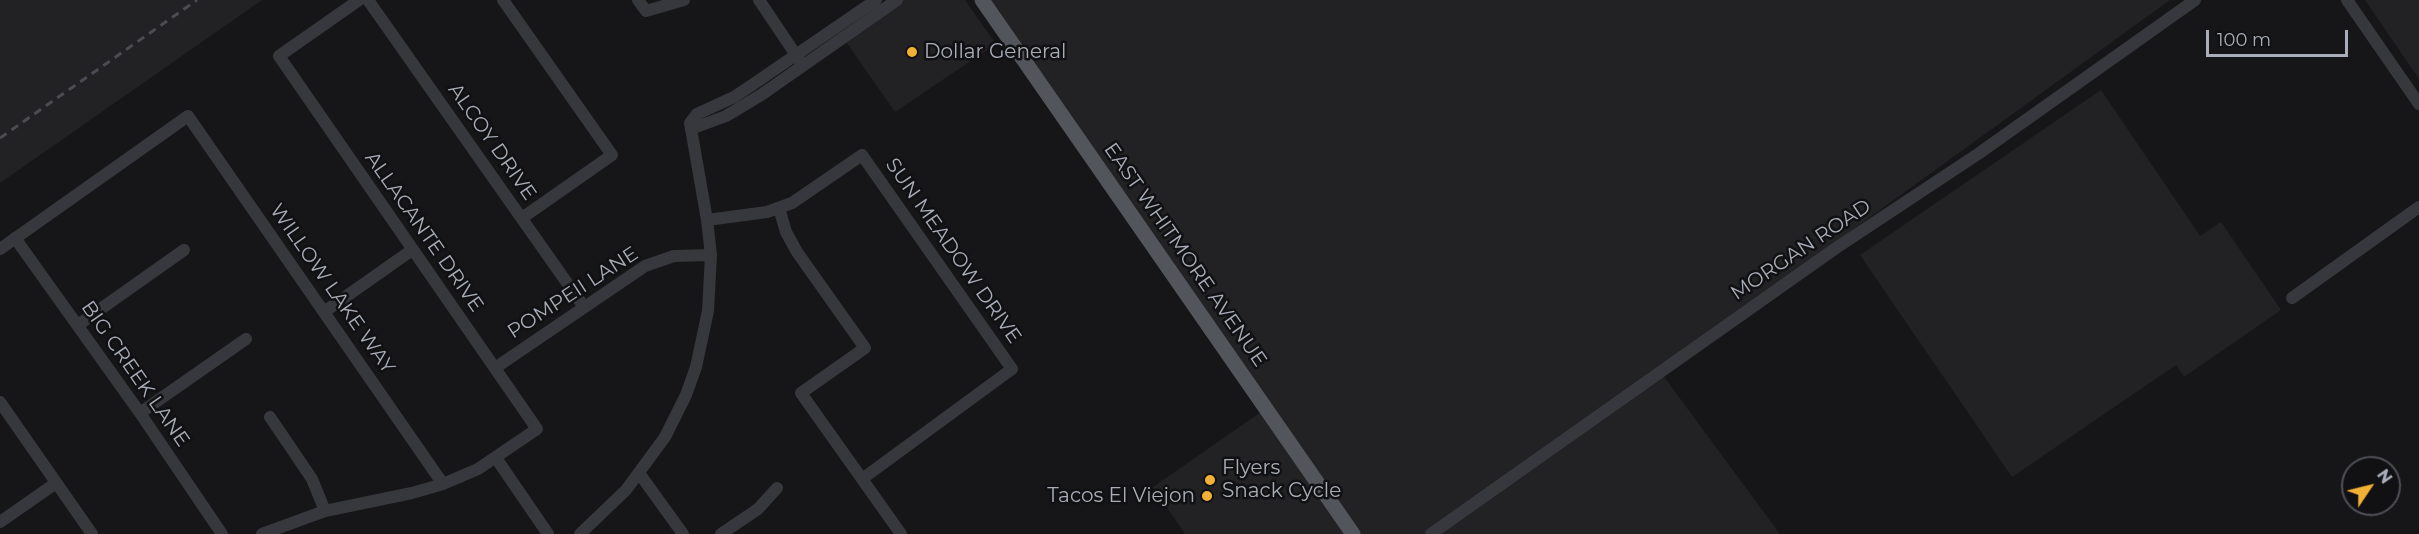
<!DOCTYPE html>
<html>
<head>
<meta charset="utf-8">
<style>
	body { margin:0 }
	#map { position:relative; width:2419px; height:534px; overflow:hidden; background:#161618; font-family:Montserrat,sans-serif }
	canvas { display:block }
	.north { position:absolute; left:2341px; top:456px; width:60px; height:60px; box-sizing:border-box; background:#111113; border:2px solid #4d4f55; border-radius:50%; rotate:55deg; font-size:16px; font-weight:700; line-height:24px; text-align:center; color:#a8adb8 }
	.north::after { content:''; display:block; margin:auto; width:21px; height:27px; background:#f2b134; clip-path:polygon(50% 0,100% 100%,50% 72%,0 100%) }
	.scale { position:absolute; left:2206px; top:30px; width:142px; height:27px; box-sizing:border-box; border:3px solid #a8adb8; border-top:0; padding-left:8px; font-size:18px; line-height:21px; white-space:nowrap; color:#a8adb8; -webkit-text-stroke:4px #111113; paint-order:stroke }
</style>
</head>
<body>
<div id="map">
<canvas width="2419" height="534"></canvas>
<div class="north">N</div>
<div class="scale">100 m</div>
</div>
<script>
const ctx = document.querySelector('canvas').getContext('2d');
ctx.lineJoin = 'round';
function fill(path, color) { ctx.fillStyle = color; ctx.fill(path, 'evenodd'); }
const poly = rows => new Path2D(rows.map(r => 'M' + r).join(''));
function stroke(path, color, width, dash) { ctx.strokeStyle = color; ctx.lineWidth = width; ctx.lineCap = dash ? 'butt' : 'round'; ctx.setLineDash(dash || []); ctx.stroke(path); }
function write(font, color, halo, rows, align = 'center') {
  ctx.font = font + ' Montserrat,sans-serif'; ctx.lineWidth = 5; ctx.setLineDash([]); ctx.textBaseline = 'middle'; ctx.strokeStyle = halo; ctx.fillStyle = color; for (const [text, x, y, turn = 0] of rows) {
    ctx.save(); ctx.translate(x, y); ctx.rotate((+turn || 0) * Math.PI / 180); ctx.textAlign = isNaN(turn) ? turn : align; if (halo) ctx.strokeText(text, 0, 0); ctx.fillText(text, 0, 0); ctx.restore();
  }
}
fill(poly([
	[0,0,262,0,0,183],
	[886,0,965,0,996,44,895,112,840,33],
	[984,0,2170,0,1659,370,1780,534,1352,534],
	[2365,0,2419,0,2419,79],
	[2101,90,2200,236,2221,222,2281,310,2184,377,2176,365,2012,477,1860,255],
	[1261,412,1345,534,1185,534,1153,487]
]), '#222225');
stroke(poly([
	[368,0,584,307],
	[503,0,612,155,522,218],
	[638,0,646,11,684,0],
	[759,0,800,61],
	[2347,0,2419,104],
	[691,129,726,116,761,95,897,0],
	[779,208,786,232,797,252,865,348,801,393,901,534],
	[707,220,767,212,792,203,862,155,1012,369,862,479],
	[15,238,140,413,222,534],
	[0,249,188,116,443,484],
	[2292,298,2419,207],
	[324,312,412,250],
	[78,325,184,250],
	[495,368,645,266,674,256,711,255],
	[0,402,92,534],
	[140,413,246,339],
	[270,417,312,479,325,511],
	[496,458,548,534],
	[639,473,683,534],
	[0,522,56,483],
	[262,534,325,511,412,493,443,484,478,469,537,429,279,56,359,0],
	[580,534,626,490,665,437,686,395,696,367,708,311,711,255,707,220,690,123,697,114,734,97,752,85,876,0],
	[721,534,758,509,777,488],
	[1431,534,1836,248,1978,154,2195,0]
]), '#37383d', 12);
stroke(poly([
	[982,0,1353,534]
]), '#53555c', 15);
stroke(poly([
	[0,138,197,0]
]), '#4a4c52', 3, [8, 6]);
for (const [x, y, r, color] of [
	[912,52,6,"#f2b134"],
	[1210,480,6,"#f2b134"],
	[1207,496,6,"#f2b134"]
]) { const dot = new Path2D(); dot.arc(x, y, r, 0, 2 * Math.PI); ctx.fillStyle = color; ctx.fill(dot); stroke(dot, '#111113', 2); }
write('20px', '#a8adb8', '#111113', [
	["Dollar General",924,52],
	["Flyers",1222,468],
	["Snack Cycle",1222,491],
	["Tacos El Viejon",1195,496,"right"]
], 'left');
write('20px', '#a8adb8', '#111113', [
	["ALCOY DRIVE",492,142,55],
	["ALLACANTE DRIVE",424,232,55],
	["MORGAN ROAD",1801,250,-34],
	["SUN MEADOW DRIVE",953,251,55],
	["EAST WHITMORE AVENUE",1185,255,55],
	["WILLOW LAKE WAY",332,289,55],
	["POMPEII LANE",573,293,-33],
	["BIG CREEK LANE",135,374,55]
]);
</script>
</body>
</html>
